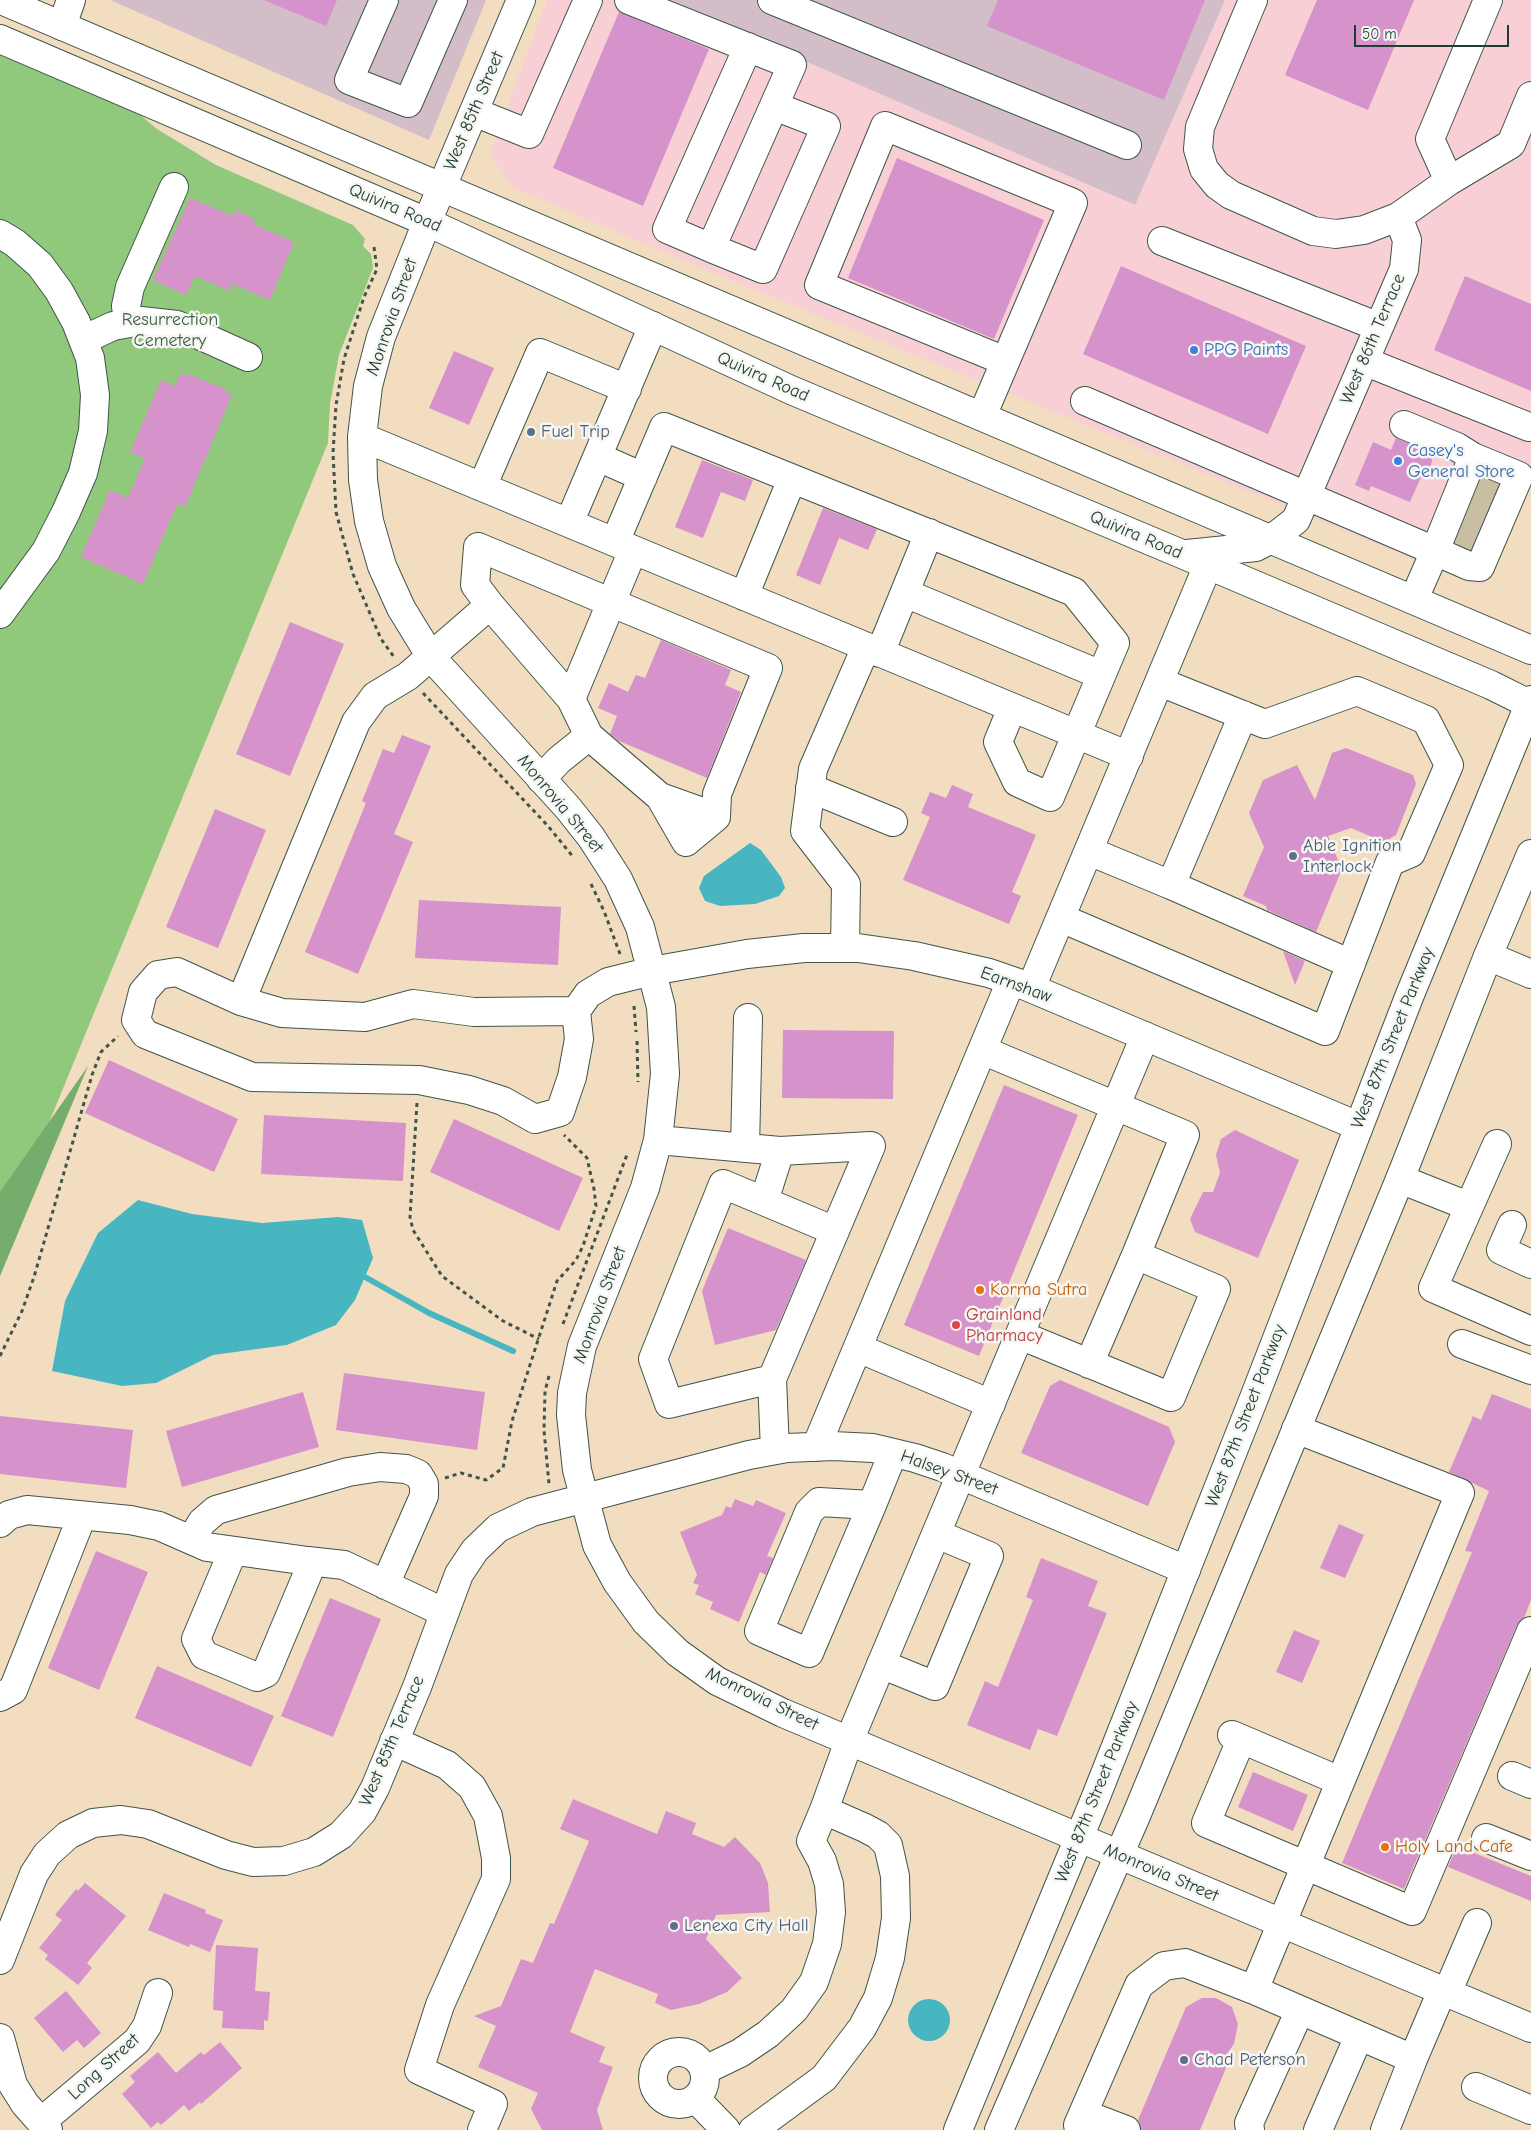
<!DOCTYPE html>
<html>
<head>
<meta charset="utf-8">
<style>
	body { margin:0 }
	#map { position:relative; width:1531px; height:2130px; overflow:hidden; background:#f3ddc0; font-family:"Comic Neue",sans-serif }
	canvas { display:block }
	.scale { position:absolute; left:1354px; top:25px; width:155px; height:22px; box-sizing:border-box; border:2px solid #1f3d34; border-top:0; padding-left:6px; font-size:15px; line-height:18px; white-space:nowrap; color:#1f3d34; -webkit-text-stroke:4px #f6f6f2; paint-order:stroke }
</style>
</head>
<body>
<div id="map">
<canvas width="1531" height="2130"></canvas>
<div class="scale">50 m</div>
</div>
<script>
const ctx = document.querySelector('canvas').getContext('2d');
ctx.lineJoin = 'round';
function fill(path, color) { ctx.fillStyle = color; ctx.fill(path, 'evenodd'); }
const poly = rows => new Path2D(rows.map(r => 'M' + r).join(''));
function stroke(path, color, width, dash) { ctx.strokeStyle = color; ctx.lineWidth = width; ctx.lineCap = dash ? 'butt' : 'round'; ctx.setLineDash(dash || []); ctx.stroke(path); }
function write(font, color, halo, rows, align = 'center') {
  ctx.font = font + ' "Comic Neue",sans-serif'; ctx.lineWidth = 5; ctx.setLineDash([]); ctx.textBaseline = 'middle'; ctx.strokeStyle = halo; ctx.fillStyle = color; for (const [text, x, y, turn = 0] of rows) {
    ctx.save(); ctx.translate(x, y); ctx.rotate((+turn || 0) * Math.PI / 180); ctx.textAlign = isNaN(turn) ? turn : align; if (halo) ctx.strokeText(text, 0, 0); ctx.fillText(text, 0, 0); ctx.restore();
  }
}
fill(poly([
	[547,0,665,0,1135,205,1225,0,1531,0,1531,472,1482,587,675,257,512,187,490,154]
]), '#f7cfd4');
fill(poly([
	[110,0,486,0,429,140],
	[665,0,1225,0,1135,205]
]), '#d2bdc8');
fill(poly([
	[0,55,139,114,157,129,216,165,353,225,365,239,363,246,371,254,373,268,339,355,330,404,328,443,0,1242]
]), '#91c97c');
fill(poly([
	[88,1066,0,1276,0,1192]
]), '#74ad6c');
fill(poly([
	[750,843,761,850,781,877,785,888,779,896,755,904,720,906,705,901,699,888,704,876],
	[138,1200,192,1214,262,1223,338,1217,362,1220,373,1258,355,1300,336,1325,287,1345,213,1355,156,1383,122,1386,52,1371,65,1301,98,1233],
	'908 2020a21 21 0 1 1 42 0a21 21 0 1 1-42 0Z'
]), '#48b6c1');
stroke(poly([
	[365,1277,429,1313,513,1351]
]), '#48b6c1', 6);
fill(poly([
	[264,0,337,0,326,26],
	[998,0,1205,0,1164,100,987,26],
	[1317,0,1414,0,1368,110,1285,75],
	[619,12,709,49,643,206,553,168],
	[897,158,1044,220,994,339,848,278],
	[190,198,233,216,236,210,255,219,253,224,294,242,270,300,232,284,230,291,195,276,186,295,153,280],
	[1121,266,1306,346,1268,434,1083,354],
	[1465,276,1531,304,1531,391,1434,350],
	[454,351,494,368,469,425,429,408],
	[181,373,187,376,188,374,226,389,225,392,232,395,185,507,177,504,143,584,81,557,110,490,128,498,145,458,130,452,161,380,175,386],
	[1396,438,1433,454,1430,471,1422,475,1410,502,1371,486,1369,491,1355,485,1373,442,1391,450],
	[702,460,753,480,745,501,721,492,703,538,675,527],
	[1482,477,1498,484,1470,550,1455,543],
	[823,508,877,529,868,550,839,538,820,585,796,575],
	[290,622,344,644,290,776,236,754],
	[661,640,731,670,725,685,741,692,707,778,619,741,610,734,617,716,598,708,609,683,628,692,636,675,645,678],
	[402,735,431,746,394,834,413,842,358,974,305,952,366,803,362,801,383,749,394,753],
	[1346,748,1413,775,1416,784,1396,835,1384,842,1351,828,1328,836,1338,860,1344,864,1316,932,1267,910,1266,906,1243,896,1264,847,1249,813,1263,780,1297,765,1315,800,1332,753],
	[952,785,973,794,968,807,1036,835,1012,892,1021,896,1009,924,903,880,930,817,921,813,930,792,946,798],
	[215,809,266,830,218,948,166,927],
	[419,900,561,907,558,965,415,958],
	[1283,951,1305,961,1295,985],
	[783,1030,894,1031,893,1099,782,1098],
	[109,1060,238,1119,214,1172,85,1113],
	[1004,1085,1078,1115,979,1356,904,1325],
	[264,1115,406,1123,403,1181,261,1174],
	[454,1119,583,1178,559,1231,430,1172],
	[1235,1130,1299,1160,1258,1258,1195,1232,1190,1219,1203,1192,1213,1192,1220,1173,1216,1155,1221,1139],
	[728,1228,806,1260,776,1330,715,1345,702,1291],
	[344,1373,485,1392,477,1450,336,1430],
	[1060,1380,1169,1427,1175,1442,1148,1506,1021,1453,1050,1386],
	[303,1392,319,1447,182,1487,166,1431],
	[1492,1394,1531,1409,1531,1600,1524,1618,1517,1625,1404,1889,1342,1863,1472,1552,1465,1551,1489,1491,1449,1472,1473,1416,1481,1420],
	[0,1416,133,1430,126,1488,0,1474],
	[735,1499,753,1506,756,1500,786,1513,767,1556,773,1558,766,1575,760,1572,739,1622,710,1609,713,1602,695,1594,699,1585,693,1583,697,1575,680,1532,722,1515,726,1506,731,1508],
	[1339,1524,1364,1535,1345,1578,1320,1568],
	[96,1551,148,1572,99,1690,48,1668],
	[1041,1558,1098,1581,1088,1606,1107,1613,1057,1736,1038,1729,1030,1750,967,1725,985,1681,998,1687,1033,1600,1026,1597],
	[330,1598,381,1619,333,1737,281,1716],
	[1294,1630,1320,1641,1302,1683,1276,1672],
	[157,1666,274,1716,251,1767,135,1718],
	[1253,1772,1308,1795,1293,1831,1238,1807],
	[573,1799,657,1834,666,1811,696,1823,692,1834,724,1847,735,1837,760,1863,768,1883,770,1912,716,1915,706,1939,742,1978,727,1992,699,2004,671,2010,655,2003,658,1994,595,1969,570,2032,605,2047,599,2062,613,2067,597,2110,603,2130,542,2130,531,2109,538,2093,478,2067,496,2026,474,2016,501,2006,521,1959,533,1963,550,1923,554,1924,589,1841,560,1829],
	[1457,1846,1531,1876,1531,1901,1448,1867],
	[85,1883,126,1916,87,1963,92,1968,78,1985,45,1959,48,1955,39,1948,62,1920,55,1915,76,1889,78,1891],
	[164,1893,206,1910,205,1913,223,1920,210,1952,190,1944,189,1947,148,1930],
	[216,1945,258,1948,255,1991,270,1992,268,2021,264,2020,264,2030,222,2028,223,2011,213,2010],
	[66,1991,101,2033,84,2048,77,2040,63,2052,34,2018],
	[1202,1998,1216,1998,1232,2007,1238,2024,1234,2044,1224,2058,1226,2068,1200,2130,1141,2130,1138,2120,1186,2007],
	[220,2042,242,2068,201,2104,200,2102,189,2111,184,2105,161,2125,158,2122,151,2128,122,2094,135,2082,130,2076,158,2052,176,2073,201,2052,204,2055]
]), '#d692ca');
stroke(poly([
	[1477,485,1504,497],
	[1467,508,1495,519],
	[1456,533,1484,545]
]), '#c9bda4', 28, [28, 14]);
const minor = poly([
	[384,0,349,80,408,103,453,0],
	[521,0,427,222,381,337,368,386,362,437,363,480,369,521,382,566,401,608,431,657,568,808,591,837,618,879,640,927,661,1007,665,1074,658,1140,645,1188,582,1346,572,1393,571,1415,577,1470,597,1545,617,1582,646,1622,678,1653,717,1681,783,1713,1531,2028],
	[629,0,792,65,711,248,763,269,826,126,774,106],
	[772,0,1127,145],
	[1253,0,1200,127,1198,149,1204,169,1217,185,1231,195,1313,231,1336,234,1364,230,1398,217,1407,240,1404,269,1296,520,1273,538],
	[62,26,71,0],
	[474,112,529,134,588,0],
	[1449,181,1511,144,1531,96],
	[1398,217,1449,181,1430,139,1488,0],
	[0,234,15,243,40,265,59,291,76,322,90,358,95,395,93,431,83,473,66,512,46,551,0,614],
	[1162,241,1379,327],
	[711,248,667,229,748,47],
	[128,323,126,306,130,287,174,187],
	[83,340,113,326,141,321,177,325,248,357],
	[1364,361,1529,427],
	[1085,401,1435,551,1414,599],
	[982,416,1073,203,885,126,819,285,1005,361],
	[1404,425,1457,447,1473,457],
	[362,437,1129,756],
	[598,457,643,477],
	[1473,457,1519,476,1480,567,1469,566,1435,551,1473,457],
	[482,487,540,353,627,389],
	[569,523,653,326],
	[615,542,664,427,1074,592,1115,643,1050,797,1017,782,998,742,1012,708],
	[905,593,1101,675],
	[744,596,792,479],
	[490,605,475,585,478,547,768,668,717,794,716,817],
	[880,653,929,533],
	[571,699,633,550],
	[541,779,559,760,589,736,660,797,686,842,716,817,660,797],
	[810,788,893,822],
	[1089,851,1171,885,1243,715],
	[1171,885,1351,964],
	[1061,918,1325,1031,1390,862,1411,853,1449,765,1426,720,1357,691,1265,724,1160,682],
	[845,948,846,884,805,831,813,769,866,647],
	[1488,956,1531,974],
	[1031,988,1208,565],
	[241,1001,356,722,375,696,408,676,490,605,571,699,589,736],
	[576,1011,474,1012,413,1004,365,1017,282,1013,241,1001,177,972,158,975,143,992,136,1020,145,1034,252,1077,419,1080,469,1090,503,1101,535,1119,560,1112,572,1077,579,1039,576,1011,588,994,608,982,652,971,747,954,804,948,858,948,914,956,989,973,1021,984,1358,1126],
	[982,1050,1185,1135,1136,1255],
	[658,1140,780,1151,871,1146,772,1379,775,1450],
	[1497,1144,1433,1288,1531,1331],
	[745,1148,748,1018],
	[1400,1179,1468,1206],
	[764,1201,780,1151],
	[1512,1225,1501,1250,1531,1264],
	[1020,1335,1059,1351,1171,1397,1216,1289,1136,1255,1089,1364],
	[1462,1344,1531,1370],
	[858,1348,991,1404],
	[772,1379,669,1404,653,1359,723,1184,835,1231],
	[1296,1429,1460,1493,1254,1990,1413,2059,1442,1991],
	[816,1447,1011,981],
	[872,1505,819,1502,809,1512,759,1631,809,1653,872,1505,893,1453],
	[0,1523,9,1515,27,1510,130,1520,159,1526,207,1547,308,1561],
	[191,1540,202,1522,216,1510,348,1472,380,1467,406,1469,418,1474,424,1484,424,1496,385,1585],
	[233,1551,196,1639,204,1655,257,1677,266,1673,308,1573,308,1561,344,1565,443,1612],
	[881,1664,935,1686,989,1556,937,1534],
	[0,1697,13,1690,82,1516],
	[1232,1735,1340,1781],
	[1241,1740,1206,1823,1412,1911,1531,1631],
	[394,1741,447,1765,472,1787,488,1816,496,1858,496,1879,440,2005,419,2070,493,2104,482,2130],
	[1512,1776,1531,1784],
	[1486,1838,1531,1856],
	[0,1960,34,1874,47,1854,68,1835,93,1823,121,1820,148,1824,226,1855,253,1862,284,1861,314,1852,341,1835,362,1812,375,1788,417,1687,459,1574,475,1550,498,1528,532,1512,749,1455,787,1448,833,1446,873,1448,915,1458,942,1467,1186,1570],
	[1447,1993,1477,1923],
	[0,2038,13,2085,25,2104,48,2130],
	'653 2078a26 26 0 1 1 52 0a26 26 0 1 1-52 0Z',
	[705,2070,740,2053,768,2034,794,2010,814,1982,827,1944,831,1912,829,1884,822,1861,811,1841,824,1810],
	[1476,2087,1531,2110],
	[696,2099,726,2130],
	[1084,2114,1126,2130],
	[41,2122,137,2041,147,2026,158,1993],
	[753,2130,824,2078,862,2028,878,1998,890,1958,896,1918,895,1876,888,1845,878,1835,865,1828,824,1810,849,1741,1145,1036],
	[1079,2130,1078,2125,1139,1985,1164,1966,1185,1963,1254,1990],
	[1250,2130,1249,2123,1300,2010],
	[1318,2130,1359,2036],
	[1385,2130,1413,2059]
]);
const major = poly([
	[1,0,1531,650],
	[0,39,427,222,791,390,1208,565,1491,685,1531,705],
	[1187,554,1256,547,1273,538],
	[958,2130,1095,1799,1254,1398,1409,997,1531,700],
	[999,2130,1136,1816,1400,1179,1488,956,1531,854]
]);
stroke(minor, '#3f5549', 30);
stroke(major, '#3f5549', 30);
stroke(poly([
	[374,247,377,269,364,297,344,359,336,405,333,453,336,512,353,574,381,639,394,657],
	[423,693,548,826,574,858],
	[591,884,604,911,620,954],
	[634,1006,636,1032],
	[637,1041,638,1082],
	[417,1103,410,1217,413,1230,442,1276,503,1321,539,1339],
	[563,1324,628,1152],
	[0,1356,22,1311,34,1277,92,1075,101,1052,118,1036],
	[549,1376,545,1391,544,1430,549,1484],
	[445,1478,461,1473,486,1480,503,1468,512,1421,557,1281,576,1260,583,1246,596,1206,594,1189,587,1158,564,1135]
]), '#3f5549', 3, [4, 4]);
stroke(minor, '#fff', 28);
stroke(major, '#fff', 28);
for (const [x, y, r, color] of [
	[1194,350,5,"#3f7fe0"],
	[531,432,5,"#5c6f8a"],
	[1398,461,5,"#3f7fe0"],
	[1293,856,5,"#5c6f8a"],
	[980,1290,5,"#e8710a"],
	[956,1325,5,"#e0444e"],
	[1385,1847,5,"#e8710a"],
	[674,1926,5,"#5c6f8a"],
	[1184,2060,5,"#5c6f8a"]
]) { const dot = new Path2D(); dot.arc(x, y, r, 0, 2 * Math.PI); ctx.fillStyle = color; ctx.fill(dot); stroke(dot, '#f6f6f2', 2); }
write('18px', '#1f3d34', '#f6f6f2', [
	["West 85th Street",474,111,-67],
	["Quivira Road",395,208,23],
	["Monrovia Street",392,317,-71],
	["West 86th Terrace",1373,339,-67],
	["Quivira Road",763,377,24],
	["Quivira Road",1136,535,23],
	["Monrovia Street",560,804,50],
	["Earnshaw",1016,985,20],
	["West 87th Street Parkway",1393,1038,-68],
	["Monrovia Street",600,1305,-70],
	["West 87th Street Parkway",1246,1416,-69],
	["Halsey Street",949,1473,20],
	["Monrovia Street",762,1699,26],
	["West 85th Terrace",392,1741,-67],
	["West 87th Street Parkway",1097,1792,-68],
	["Monrovia Street",1161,1873,23],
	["Long Street",104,2067,-42]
]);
write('18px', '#3c6046', '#f6f6f2', [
	["Resurrection",170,320],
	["Cemetery",170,341]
]);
write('18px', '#366cbe', '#f6f6f2', [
	["PPG Paints",1204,350],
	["Casey's",1408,451],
	["General Store",1408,472]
], 'left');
write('18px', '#4e5e75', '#f6f6f2', [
	["Fuel Trip",541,432],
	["Able Ignition",1303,846],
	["Interlock",1303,867],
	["Lenexa City Hall",684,1926],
	["Chad Peterson",1194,2060]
], 'left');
write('18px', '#c56008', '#f6f6f2', [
	["Korma Sutra",990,1290],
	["Holy Land Cafe",1395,1847]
], 'left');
write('18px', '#be3a42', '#f6f6f2', [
	["Grainland",966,1315],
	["Pharmacy",966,1336]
], 'left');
</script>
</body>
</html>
